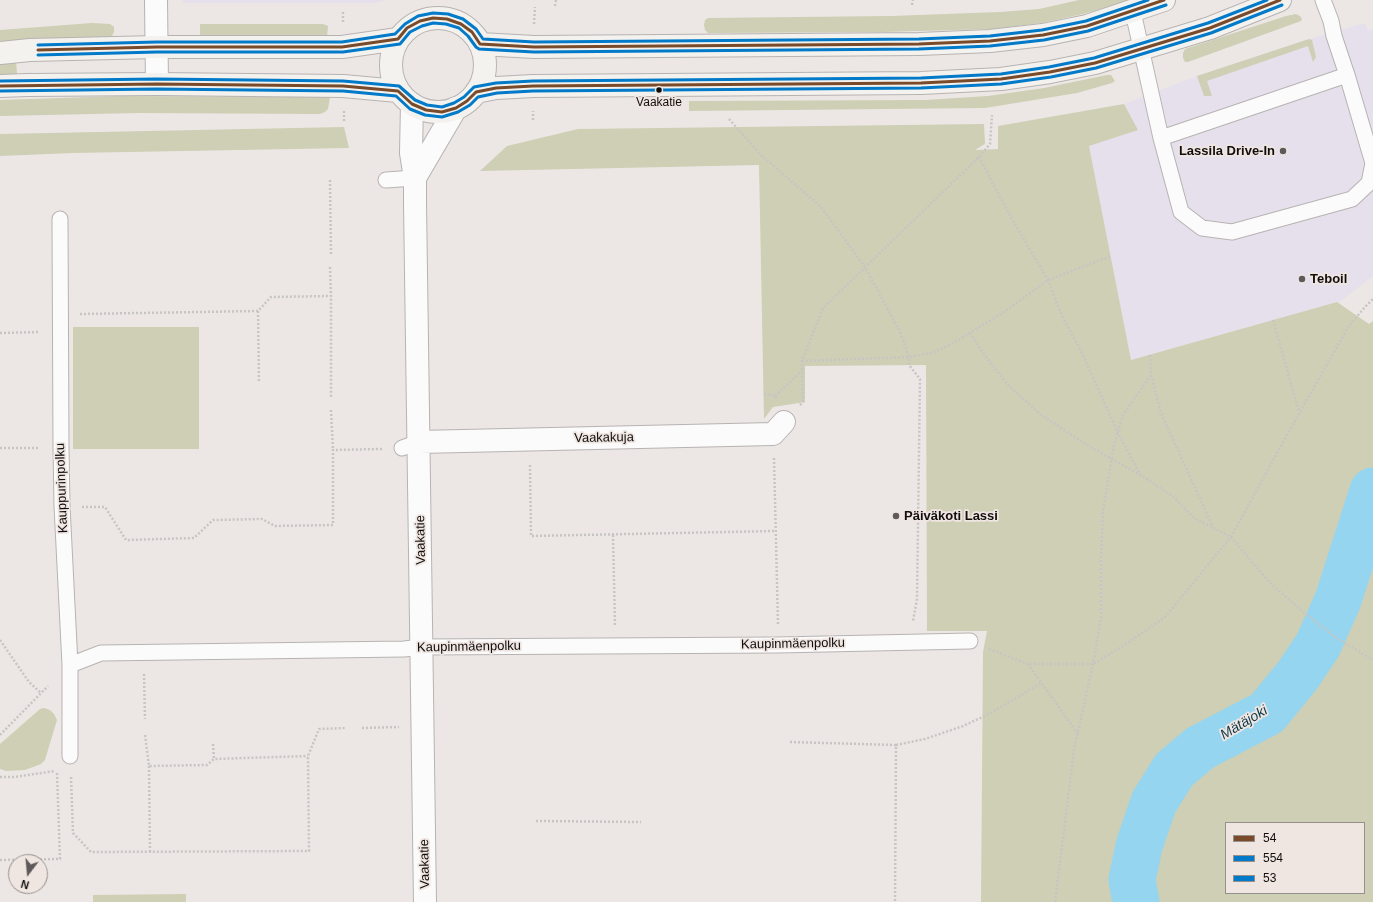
<!DOCTYPE html>
<html>
<head>
<meta charset="utf-8">
<style>
	body { margin:0 }
	#map { position:relative; width:1373px; height:902px; overflow:hidden; background:#ece7e5; font-family:Arial,sans-serif }
	canvas { display:block }
	.legend { position:absolute; left:1225px; top:822px; width:140px; height:72px; box-sizing:border-box; background:#efe6e2; border:1px solid #96908d; margin:0; padding:5px 7px; list-style:none; font-size:12px; color:#110e0d }
	.legend li { display:flex; align-items:center; gap:8px; height:20px }
	.legend b { width:20px; border:1px solid #96908d }
	.north { position:absolute; left:8px; top:854px; width:40px; height:40px; box-sizing:border-box; background:#efe6e2; border:1px solid #96908d; border-radius:50%; rotate:196deg; font-size:11px; font-weight:700; line-height:16px; text-align:center; color:#110e0d }
	.north::after { content:''; display:block; margin:auto; width:14px; height:18px; background:#5e5a59; clip-path:polygon(50% 0,100% 100%,50% 72%,0 100%) }
</style>
</head>
<body>
<div id="map">
<canvas width="1373" height="902"></canvas>
<ul class="legend">
<li><b style="height:5px;background:#7a4b2a"></b>54</li>
<li><b style="height:5px;background:#007ac9"></b>554</li>
<li><b style="height:5px;background:#007ac9"></b>53</li>
</ul>
<div class="north">N</div>
</div>
<script>
const ctx = document.querySelector('canvas').getContext('2d');
ctx.lineJoin = 'round';
function fill(path, color) { ctx.fillStyle = color; ctx.fill(path, 'evenodd'); }
const poly = rows => new Path2D(rows.map(r => 'M' + r).join(''));
function stroke(path, color, width, dash) { ctx.strokeStyle = color; ctx.lineWidth = width; ctx.lineCap = dash ? 'butt' : 'round'; ctx.setLineDash(dash || []); ctx.stroke(path); }
function write(font, color, halo, rows, align = 'center') {
  ctx.font = font + ' Arial,sans-serif'; ctx.lineWidth = 3.5; ctx.setLineDash([]); ctx.textBaseline = 'middle'; ctx.strokeStyle = halo; ctx.fillStyle = color; for (const [text, x, y, turn = 0] of rows) {
    ctx.save(); ctx.translate(x, y); ctx.rotate((+turn || 0) * Math.PI / 180); ctx.textAlign = isNaN(turn) ? turn : align; if (halo) ctx.strokeText(text, 0, 0); ctx.fillText(text, 0, 0); ctx.restore();
  }
}
fill(poly([
	[183,0,388,0,374,3,183,3],
	[1365,23,1368,30,1373,29,1373,276,1341,301,1131,360,1089,146,1138,130,1124,104,1197,76,1309,39]
]), '#e5e0ec');
fill(poly([
	[1079,0,1135,0,1083,14,1041,23,993,29,882,32,713,33,708,33,705,30,704,25,705,20,708,18,891,16,1000,12,1039,9],
	[1296,14,1300,16,1302,19,1301,21,1188,62,1185,62,1183,58,1183,53,1185,49,1286,16],
	[92,23,110,24,114,27,114,32,112,36,102,39,0,44,0,30],
	[200,24,323,24,328,26,327,37,200,39],
	[1309,39,1312,40,1316,57,1313,62,1308,46,1207,81,1212,96,1204,96,1197,76],
	[16,60,17,75,0,77,0,61],
	[1107,75,1111,75,1115,81,1112,83,1077,93,985,108,689,111,689,101,925,100,988,96,1044,88],
	[120,96,330,97,328,109,325,112,320,114,138,113,0,116,0,100],
	[1124,104,1138,130,1089,146,1131,360,1337,302,1369,324,1373,321,1373,902,981,902,983,652,987,631,927,631,926,365,805,366,805,402,773,407,764,419,759,165,480,171,507,146,578,129,984,124,985,144,975,150,998,149,998,126],
	[1226,823,1364,823,1364,893,1226,893],
	[344,127,349,148,73,153,0,156,0,134],
	[73,327,199,327,199,449,73,449],
	[44,708,50,710,54,714,57,720,45,760,41,764,25,770,6,771,0,769,0,744,40,709],
	[186,894,186,902,93,902,93,895]
]), '#cecfb4');
stroke(poly([
	[1136,902,1132,880,1139,846,1154,802,1174,770,1200,748,1267,713,1298,675,1318,645,1338,600,1373,491]
]), '#96d5ef', 47);
const lane = poly([
	[1323,0,1331,21,1334,36,1347,75,1373,163],
	[1133,12,1161,138,1181,212,1202,228,1232,232,1352,199,1369,183,1373,163],
	[1161,138,1347,75],
	[386,180,415,178],
	[60,219,61,447,62,506,70,665,70,756],
	[402,448,419,442],
	[70,665,101,653,404,649,422,647,778,645,970,641]
]);
const street = poly([
	[156,0,157,84],
	[412,104,411,153,415,178,415,203,425,902],
	[415,178,456,108],
	[419,442,773,434,784,422]
]);
const secondary = poly([
	'391 65a47 47 0 1 1 94 0a47 47 0 1 1-94 0Z',
	[480,44,534,47,919,44,990,41,1043,35,1087,26,1164,0],
	[0,53,30,50,157,47,342,47,398,39],
	[0,86,27,85,157,84,343,86,398,91],
	[476,92,496,88,533,86,921,83,1001,79,1050,72,1095,63,1210,28,1280,0]
]);
stroke(lane, '#b7b3b2', 17);
stroke(street, '#b7b3b2', 24);
stroke(secondary, '#b7b3b2', 24);
stroke(poly([
	[912,5,913,0],
	[555,6,556,0],
	[343,22,343,12],
	[534,24,535,7],
	[344,111,344,121],
	[729,119,761,155,821,207,865,267,900,332,909,357,909,365,920,379,917,599,913,621],
	[533,120,533,111],
	[979,157,1009,214,1048,280,1062,316,1081,351,1118,433,1141,476],
	[330,180,331,255],
	[330,267,331,296],
	[258,311,259,383],
	[80,314,258,311,271,297,331,296,331,397],
	[1273,320,1299,412],
	[0,333,40,332],
	[970,333,983,353,1008,385,1040,414,1087,445,1147,479,1175,498,1194,518,1231,537,1270,583,1308,616,1338,639,1373,660],
	[1150,355,1151,375,1161,413,1213,527],
	[802,361,909,357,932,353,950,345,1004,312,1048,280,1111,256],
	[764,394,775,396,776,399],
	[775,396,802,371],
	[800,405,803,402,802,361,823,308,979,157,990,144,992,115],
	[331,410,333,450],
	[0,448,40,448],
	[774,458,778,625],
	[530,465,531,536,775,531],
	[82,507,105,507,126,540,194,538,213,520,262,519,275,526,333,525,333,450,382,449],
	[613,535,615,626],
	[0,640,29,682,41,693],
	[989,649,1028,664,1093,664,1123,646,1165,617,1231,537,1293,424,1349,326,1365,307,1373,299],
	[1028,664,1078,734],
	[144,674,145,719],
	[362,728,399,727],
	[0,735,48,686],
	[145,735,149,766,207,765,214,759,308,756],
	[790,742,896,745,895,902],
	[213,744,214,759],
	[896,745,925,739,963,726,989,714,1041,683],
	[149,766,150,852],
	[0,777,14,777,55,771],
	[71,777,73,833,91,852,309,851,308,756,319,729,346,728],
	[536,821,641,822],
	[0,860,60,859,57,773],
	[1055,902,1074,750,1093,664,1101,616,1101,559,1103,511,1114,445,1123,415,1151,375]
]), '#c7c5c4', 2.5, [2, 2]);
stroke(lane, '#fcfbfb', 15);
stroke(street, '#fcfbfb', 22);
stroke(secondary, '#f4f2ee', 22);
stroke(poly([
	[38,50,157,47,342,47,398,39,407,28,420,21,433,18,447,19,461,24,472,32,480,44,534,47,919,44,990,41,1043,35,1087,26,1164,0],
	[0,86,157,84,343,86,398,91,412,104,426,110,442,112,456,108,467,101,476,92,496,88,533,86,921,83,1001,79,1050,72,1095,63,1210,28,1280,0]
]), '#7a4b2a', 3);
stroke(poly([
	[38,55,157,52,343,52,400,44,410,32,422,26,433,23,446,24,459,28,468,36,476,47,479,49,534,52,919,49,990,46,1044,40,1088,31,1166,5],
	[0,91,157,89,343,91,396,96,410,109,425,115,442,117,458,112,470,105,478,97,497,93,533,91,921,88,1001,84,1051,77,1096,68,1211,33,1282,5]
]), '#007ac9', 3);
stroke(poly([
	[38,45,157,42,342,42,395,34,405,24,418,16,433,13,448,14,463,19,476,29,483,39,534,42,919,39,990,36,1042,30,1086,21,1148,0],
	[0,81,157,79,343,81,399,86,415,100,427,105,442,107,454,103,464,97,474,87,496,83,533,81,921,78,1001,74,1049,67,1094,58,1208,23,1267,0]
]), '#007ac9', 3);
for (const [x, y, r, color] of [
	[659,90,3.5,"#110e0d"],
	[1283,151,4,"#5e5a59"],
	[1302,279,4,"#5e5a59"],
	[896,516,4,"#5e5a59"]
]) { const dot = new Path2D(); dot.arc(x, y, r, 0, 2 * Math.PI); ctx.fillStyle = color; ctx.fill(dot); stroke(dot, '#efe6e2', 1.5); }
write('12px', '#110e0d', '#efe6e2', [
	["Vaakatie",659,103]
]);
write('bold 13px', '#110e0d', '#efe6e2', [
	["Lassila Drive-In",1275,151,"right"],
	["Teboil",1310,279],
	["Päiväkoti Lassi",904,516]
], 'left');
write('13px', '#110e0d', '#efe6e2', [
	["Vaakakuja",604,438,-1],
	["Kauppurinpolku",62,488,-92],
	["Vaakatie",421,540,-91],
	["Kaupinmäenpolku",793,644,-1],
	["Kaupinmäenpolku",469,647,-1],
	["Vaakatie",425,864,-91]
]);
write('italic 14px', '#0f3949', '#efe6e2', [
	["Mätäjoki",1244,723,-31]
]);
</script>
</body>
</html>
